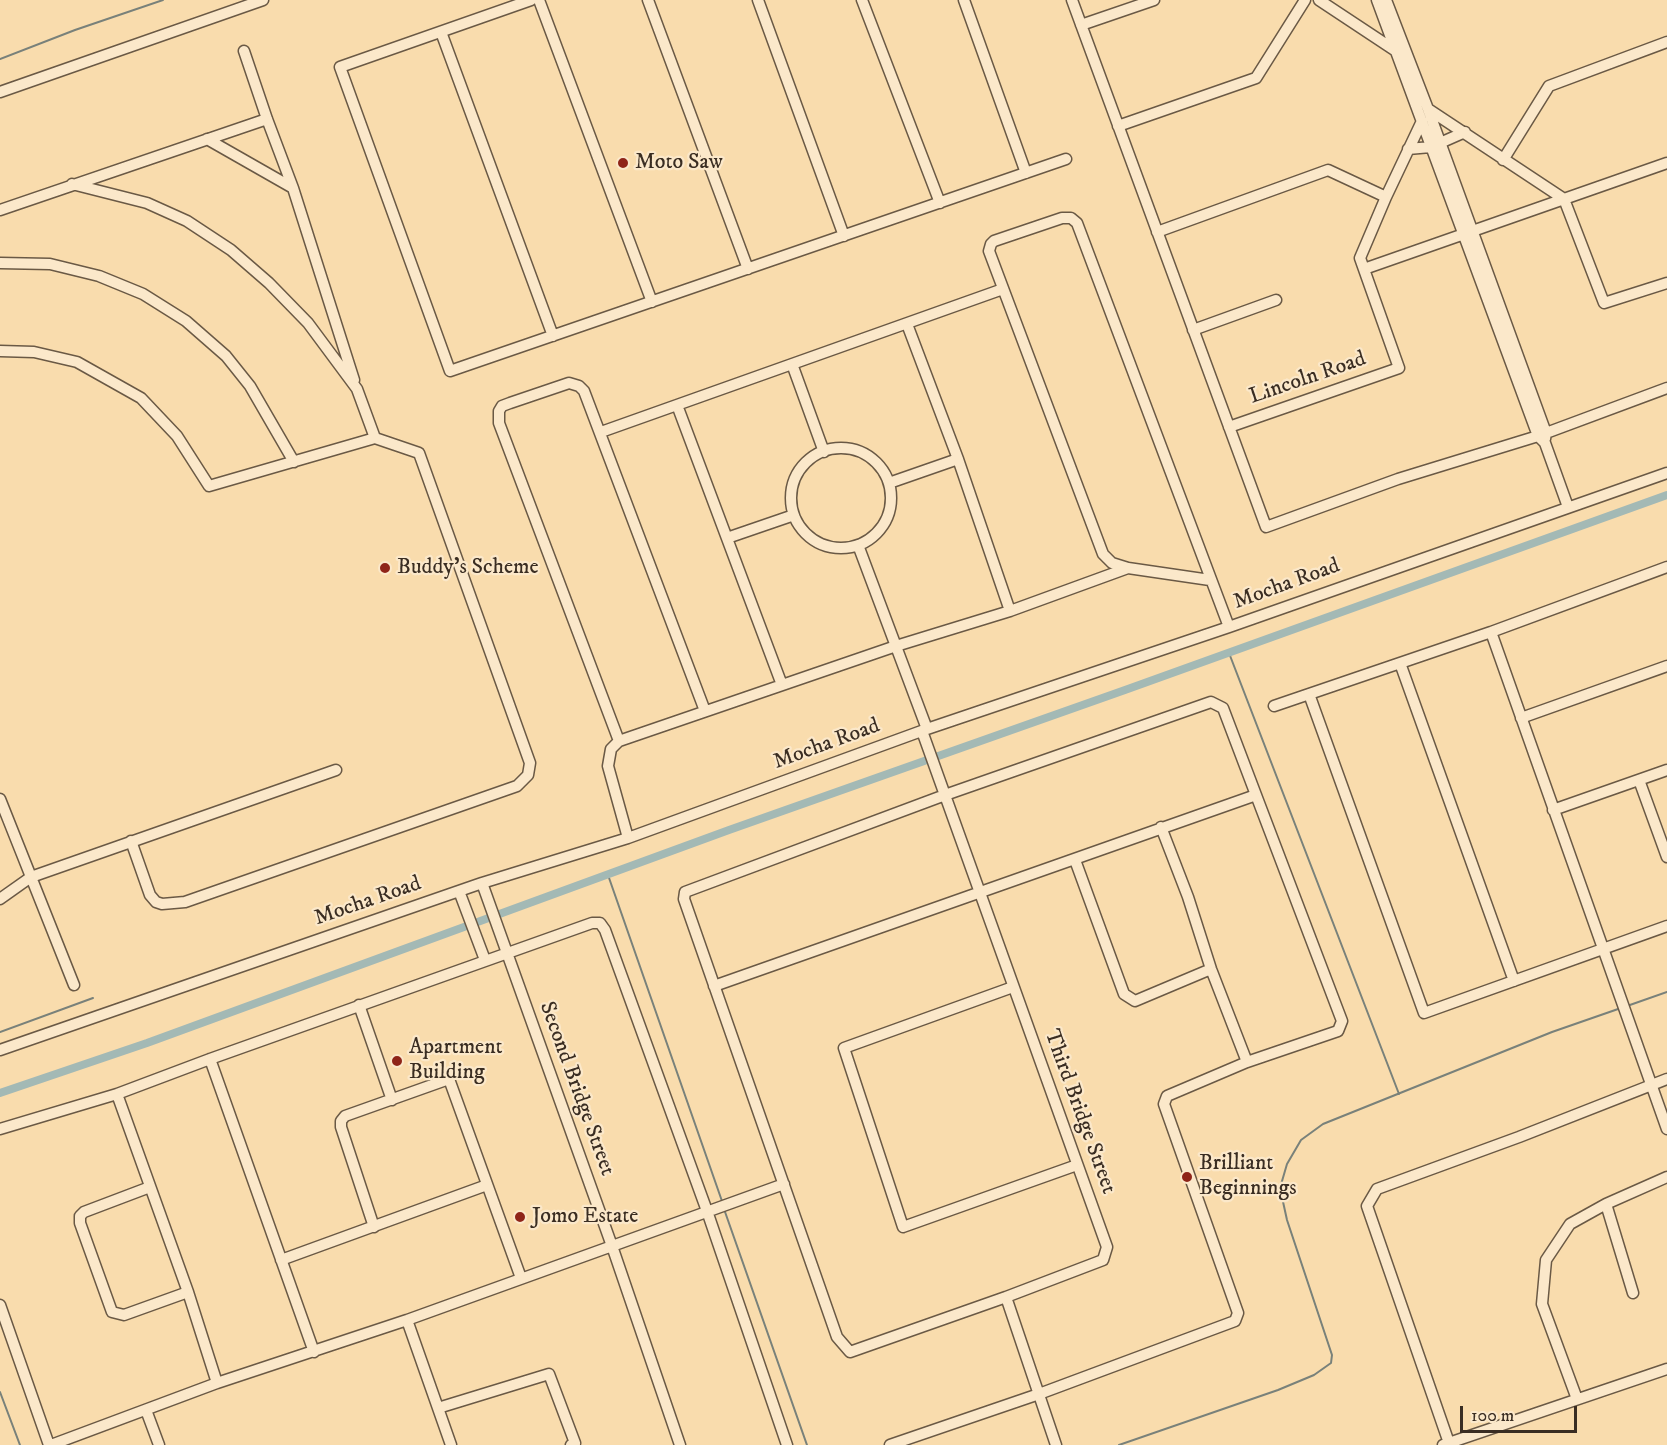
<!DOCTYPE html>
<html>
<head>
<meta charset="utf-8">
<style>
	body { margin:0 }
	#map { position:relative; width:1667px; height:1445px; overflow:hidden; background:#f9dcad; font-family:"IM FELL DW Pica",serif }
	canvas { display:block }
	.scale { position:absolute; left:1460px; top:1406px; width:117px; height:27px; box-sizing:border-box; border:3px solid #3a2d22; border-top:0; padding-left:8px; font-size:18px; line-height:21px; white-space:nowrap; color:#3a2d22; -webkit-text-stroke:4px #fbe8ca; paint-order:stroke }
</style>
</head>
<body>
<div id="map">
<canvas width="1667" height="1445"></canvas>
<div class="scale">100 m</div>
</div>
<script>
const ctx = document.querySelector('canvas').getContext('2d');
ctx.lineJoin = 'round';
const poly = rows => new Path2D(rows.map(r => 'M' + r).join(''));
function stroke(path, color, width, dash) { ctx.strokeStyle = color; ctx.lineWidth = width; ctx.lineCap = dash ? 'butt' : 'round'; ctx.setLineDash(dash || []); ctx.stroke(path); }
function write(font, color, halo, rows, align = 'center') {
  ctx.font = font + ' "IM FELL DW Pica",serif'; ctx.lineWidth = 4.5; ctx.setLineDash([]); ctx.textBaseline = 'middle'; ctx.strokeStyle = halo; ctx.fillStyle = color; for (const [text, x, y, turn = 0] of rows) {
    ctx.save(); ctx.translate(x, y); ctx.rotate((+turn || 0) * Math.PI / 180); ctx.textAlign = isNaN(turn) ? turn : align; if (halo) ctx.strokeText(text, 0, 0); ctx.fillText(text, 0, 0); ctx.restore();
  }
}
stroke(poly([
	[0,59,75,30,163,0],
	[1229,653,1399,1094],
	[608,875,723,1204],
	[1627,1006,1667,992],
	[0,1032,93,998],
	[724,1209,807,1445],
	[0,1392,20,1445],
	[1119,1445,1278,1390,1314,1375,1331,1363,1332,1355,1287,1220,1280,1188,1287,1164,1301,1140,1323,1124,1552,1032,1621,1008]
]), '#79817a', 2);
stroke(poly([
	[0,1093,147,1043,729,830,1125,690,1667,495]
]), '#a3b9b5', 8);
const minor = poly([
	[531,0,340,67,450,371,1066,159],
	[539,0,652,302],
	[648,0,748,269],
	[758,0,844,236],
	[862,0,940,203],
	[964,0,1026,173],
	[1072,0,1266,527,1398,479,1538,436,1667,388],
	[1319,0,1396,51],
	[1377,0,1538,436,1545,443,1568,507],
	[1386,0,1428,109,1546,433,1545,439],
	[1081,25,1154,0],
	[441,32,553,336],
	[244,51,267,119,293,188,354,380],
	[0,92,263,0],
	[1428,109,1564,199,1604,303,1667,283],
	[1118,126,1256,78,1305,0],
	[207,139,293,188],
	[1440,143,1465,132],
	[1408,149,1431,147],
	[1503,160,1549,86,1667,42],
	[72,184,147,203,187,221,231,250,269,283,308,323,357,389,375,438],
	[0,210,267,119],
	[1157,232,1328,170,1386,197],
	[0,263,50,264,99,276,143,294,186,321,226,356,250,386,294,462],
	[1364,269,1667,163],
	[907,324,958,459,1010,611],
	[1193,330,1276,300],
	[0,351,34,352,77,362,141,398,177,436,209,486,375,438,419,453,530,763,528,775,517,786,185,902,162,904,156,902,150,895,131,841],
	[792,364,824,452],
	[677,405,782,685],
	[1229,427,1399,368,1360,258,1386,197,1422,121],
	[601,432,1003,289],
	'791 498a50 50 0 1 1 100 0a50 50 0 1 1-100 0Z',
	[889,483,958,459],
	[727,538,794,515],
	[858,545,927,729],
	[1210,580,1128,568,1112,563,1103,554,989,251,991,244,994,241,1062,218,1071,218,1077,223,1229,627],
	[1491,632,1667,1129],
	[1400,663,1514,981],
	[1309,694,1424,1013,1667,926],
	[1274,706,1491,632,1667,567],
	[1521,718,1667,666],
	[922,731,1107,1247,1103,1260,1006,1297,1056,1445],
	[619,741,499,423,499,411,502,406,510,403,569,383,579,386,584,391,705,711],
	[1639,780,1667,857],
	[0,799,74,985],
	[1553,810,1667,770],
	[1161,827,1188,897,1211,969,1247,1062],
	[628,838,608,766,611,749,619,741,896,646,1010,611,1128,568],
	[1075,860,1124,994,1135,1001,1211,969],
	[482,883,612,1246,680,1445],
	[459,891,485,960],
	[0,899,31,877,336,770],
	[714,986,1256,795,1223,708,1211,702,945,795,685,892,684,899,837,1337,850,1352,1006,1297],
	[1013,987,844,1048,903,1227,1077,1165],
	[359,1005,392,1100],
	[0,1050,482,883,628,838,927,729,1229,627,1667,473],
	[210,1059,314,1352],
	[117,1094,188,1292,217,1383],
	[0,1129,117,1094,210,1059,592,923,600,923,605,930,707,1211,787,1445],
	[150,1187,84,1212,80,1216,80,1223,112,1312,124,1315,188,1292],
	[1606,1204,1633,1293],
	[374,1227,341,1127,341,1121,345,1116,449,1079,521,1278],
	[281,1260,487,1185],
	[0,1305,49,1445],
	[407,1320,451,1445],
	[1577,1399,1542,1304,1546,1260,1570,1224,1606,1204,1667,1177],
	[438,1408,549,1374,575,1443,571,1445],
	[146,1410,159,1445],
	[1449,1443,1367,1206,1377,1189,1519,1137,1667,1079],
	[51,1445,217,1383,407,1320,784,1184],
	[890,1445,1039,1394,1235,1321,1238,1313,1164,1104,1167,1096,1247,1062,1338,1031,1342,1021,1256,795],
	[1443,1445,1667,1369]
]);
stroke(minor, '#6a5945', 13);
stroke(minor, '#fbe8ca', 10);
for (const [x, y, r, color] of [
	[623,163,6,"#8f2418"],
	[385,568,6,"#8f2418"],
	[397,1061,6,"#8f2418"],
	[1187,1177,6,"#8f2418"],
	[520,1217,6,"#8f2418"]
]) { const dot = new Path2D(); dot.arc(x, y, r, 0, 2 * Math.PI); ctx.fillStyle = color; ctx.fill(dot); stroke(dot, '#fbe8ca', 2); }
write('22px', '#3a2d22', '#fbe8ca', [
	["Moto Saw",635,163],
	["Buddy’s Scheme",397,568],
	["Apartment",409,1048],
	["Building",409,1073],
	["Brilliant",1199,1164],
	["Beginnings",1199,1189],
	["Jomo Estate",532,1217]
], 'left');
write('22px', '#3a2d22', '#fbe8ca', [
	["Lincoln Road",1308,379,-19],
	["Mocha Road",1287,585,-20],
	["Mocha Road",827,745,-20],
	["Mocha Road",368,902,-19],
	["Second Bridge Street",576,1089,70],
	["Third Bridge Street",1079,1112,70]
]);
</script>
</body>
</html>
